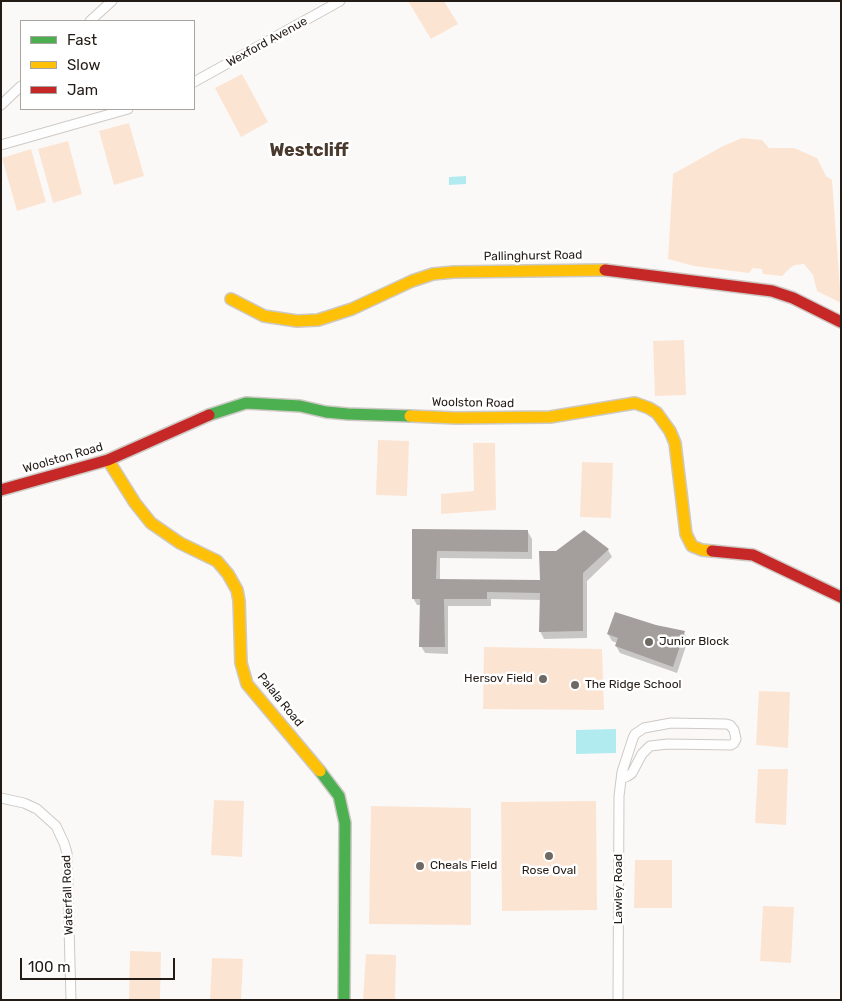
<!DOCTYPE html>
<html>
<head>
<meta charset="utf-8">
<style>
	body { margin:0 }
	#map { position:relative; width:842px; height:1001px; overflow:hidden; background:#fbf9f7; font-family:Rubik,sans-serif }
	canvas { display:block }
	.frame { position:absolute; inset:0; border:2px solid #231b15; pointer-events:none }
	.legend { position:absolute; left:20px; top:20px; width:175px; height:90px; box-sizing:border-box; background:#fff; border:1px solid #a7a4a1; margin:0; padding:6px 9px; list-style:none; font-size:15px; color:#231b15 }
	.legend li { display:flex; align-items:center; gap:10px; height:25px }
	.legend b { width:25px; border:1px solid #a7a4a1 }
	.scale { position:absolute; left:20px; top:958px; width:155px; height:22px; box-sizing:border-box; border:2px solid #231b15; border-top:0; padding-left:6px; font-size:15px; line-height:18px; white-space:nowrap; color:#231b15; -webkit-text-stroke:4px #fff; paint-order:stroke }
</style>
</head>
<body>
<div id="map">
<canvas width="842" height="1001"></canvas>
<div class="frame"></div>
<ul class="legend">
<li><b style="height:6px;background:#4caf50"></b>Fast</li>
<li><b style="height:6px;background:#ffc107"></b>Slow</li>
<li><b style="height:6px;background:#c62828"></b>Jam</li>
</ul>
<div class="scale">100 m</div>
</div>
<script>
const ctx = document.querySelector('canvas').getContext('2d');
ctx.lineJoin = 'round';
function fill(path, color) { ctx.fillStyle = color; ctx.fill(path, 'evenodd'); }
const poly = rows => new Path2D(rows.map(r => 'M' + r).join(''));
function stroke(path, color, width, dash) { ctx.strokeStyle = color; ctx.lineWidth = width; ctx.lineCap = dash ? 'butt' : 'round'; ctx.setLineDash(dash || []); ctx.stroke(path); }
function write(font, color, halo, rows, align = 'center') {
  ctx.font = font + ' Rubik,sans-serif'; ctx.lineWidth = 5; ctx.setLineDash([]); ctx.textBaseline = 'middle'; ctx.strokeStyle = halo; ctx.fillStyle = color; for (const [text, x, y, turn = 0] of rows) {
    ctx.save(); ctx.translate(x, y); ctx.rotate((+turn || 0) * Math.PI / 180); ctx.textAlign = isNaN(turn) ? turn : align; if (halo) ctx.strokeText(text, 0, 0); ctx.fillText(text, 0, 0); ctx.restore();
  }
}
fill(poly([
	[408,1,444,1,458,24,431,39],
	[242,74,268,122,241,137,215,88],
	[129,123,144,176,114,185,99,131],
	[742,138,762,140,769,148,794,148,817,158,826,176,832,180,841,303,817,291,813,275,804,264,795,265,790,268,782,276,763,274,762,269,753,268,749,273,694,266,668,259,673,174,723,146],
	[68,141,82,194,53,203,38,149],
	[31,149,46,202,17,211,2,158],
	[684,340,686,395,655,396,653,341],
	[378,440,409,441,407,496,376,495],
	[473,443,495,443,496,510,441,514,441,494,474,491],
	[582,462,613,463,611,518,580,517],
	[484,647,602,649,604,710,483,709],
	[759,691,790,692,788,748,756,745],
	[758,769,788,769,786,825,755,823],
	[214,800,244,801,242,857,211,855],
	[596,801,597,910,502,911,501,802],
	[371,806,471,808,471,925,369,924],
	[635,860,672,860,672,908,634,908],
	[763,906,794,907,791,963,760,961],
	[130,951,161,952,160,1000,129,1000],
	[366,954,396,955,395,1000,363,1000],
	[212,958,243,959,241,1000,210,1000]
]), '#fce4d3');
fill(poly([
	[466,176,466,184,449,185,449,177],
	[616,729,616,753,576,754,576,730]
]), '#b1ebef');
fill(poly([
	[414,531,528,532,532,539,532,559,440,558,440,581,541,582,557,552,584,532,608,550,612,557,587,581,587,638,544,639,540,631,541,600,491,599,491,606,448,606,448,654,425,653,421,646,421,605,417,605,413,598],
	[684,633,688,640,677,673,620,653,616,646,617,643,612,641,608,634]
]), '#0003');
fill(poly([
	[412,529,528,530,528,552,437,551,436,579,540,580,539,551,556,551,584,530,609,549,583,573,583,631,539,632,540,593,487,592,487,599,444,599,445,647,419,647,420,599,412,599],
	[615,612,656,625,685,631,673,667,615,646,618,638,607,634]
]), '#a49f9c');
const street = poly([
	[90,21,112,1],
	[194,82,340,1],
	[1,105,21,86],
	[1,145,128,109],
	[1,798,24,803,37,809,56,826,64,843,67,853,71,1000],
	[618,1000,619,796,622,772,633,738,635,734,644,728,671,723,726,724,730,725,734,730,736,739,734,743,731,745,668,744,650,746,642,754,632,773,628,776,623,778]
]);
const fast = poly([
	[209,415,246,403,300,406,326,412,348,414,410,416],
	[320,771,339,796,345,823,344,1000]
]);
const slow = poly([
	[231,299,264,316,297,321,318,320,352,309,412,281,433,274,454,272,605,270],
	[410,416,456,418,550,417,635,403,649,408,657,413,670,431,675,443,686,534,692,546,702,550,712,551],
	[108,460,135,503,151,523,180,543,217,561,228,574,237,590,239,601,241,663,247,684,320,771]
]);
const jam = poly([
	[605,270,772,291,793,298,841,322],
	[1,490,108,460,209,415],
	[712,551,753,555,841,597]
]);
stroke(street, '#cdc9c5', 11);
stroke(fast, '#cdc9c5', 14);
stroke(slow, '#cdc9c5', 14);
stroke(jam, '#cdc9c5', 14);
stroke(street, '#fefefe', 9);
stroke(fast, '#4caf50', 11);
stroke(slow, '#ffc107', 11);
stroke(jam, '#c62828', 11);
for (const [x, y, r, color] of [
	[649,642,5,"#6f6964"],
	[543,679,5,"#6f6964"],
	[575,685,5,"#6f6964"],
	[549,856,5,"#6f6964"],
	[420,866,5,"#6f6964"]
]) { const dot = new Path2D(); dot.arc(x, y, r, 0, 2 * Math.PI); ctx.fillStyle = color; ctx.fill(dot); stroke(dot, '#fff', 2); }
write('12px', '#231b15', '#fff', [
	["Wexford Avenue",267,42,-29],
	["Pallinghurst Road",533,256,-1],
	["Woolston Road",473,403,1],
	["Woolston Road",63,458,-16],
	["Palala Road",280,700,51],
	["Lawley Road",619,889,-90],
	["Waterfall Road",68,895,-92]
]);
write('12px', '#231b15', '#fff', [
	["Junior Block",659,642],
	["Hersov Field",533,679,"right"],
	["The Ridge School",585,685],
	["Cheals Field",430,866],
	["Rose Oval",549,871,"center"]
], 'left');
write('bold 18px', '#4a392d', '#fff', [
	["Westcliff",309,151]
]);
</script>
</body>
</html>
